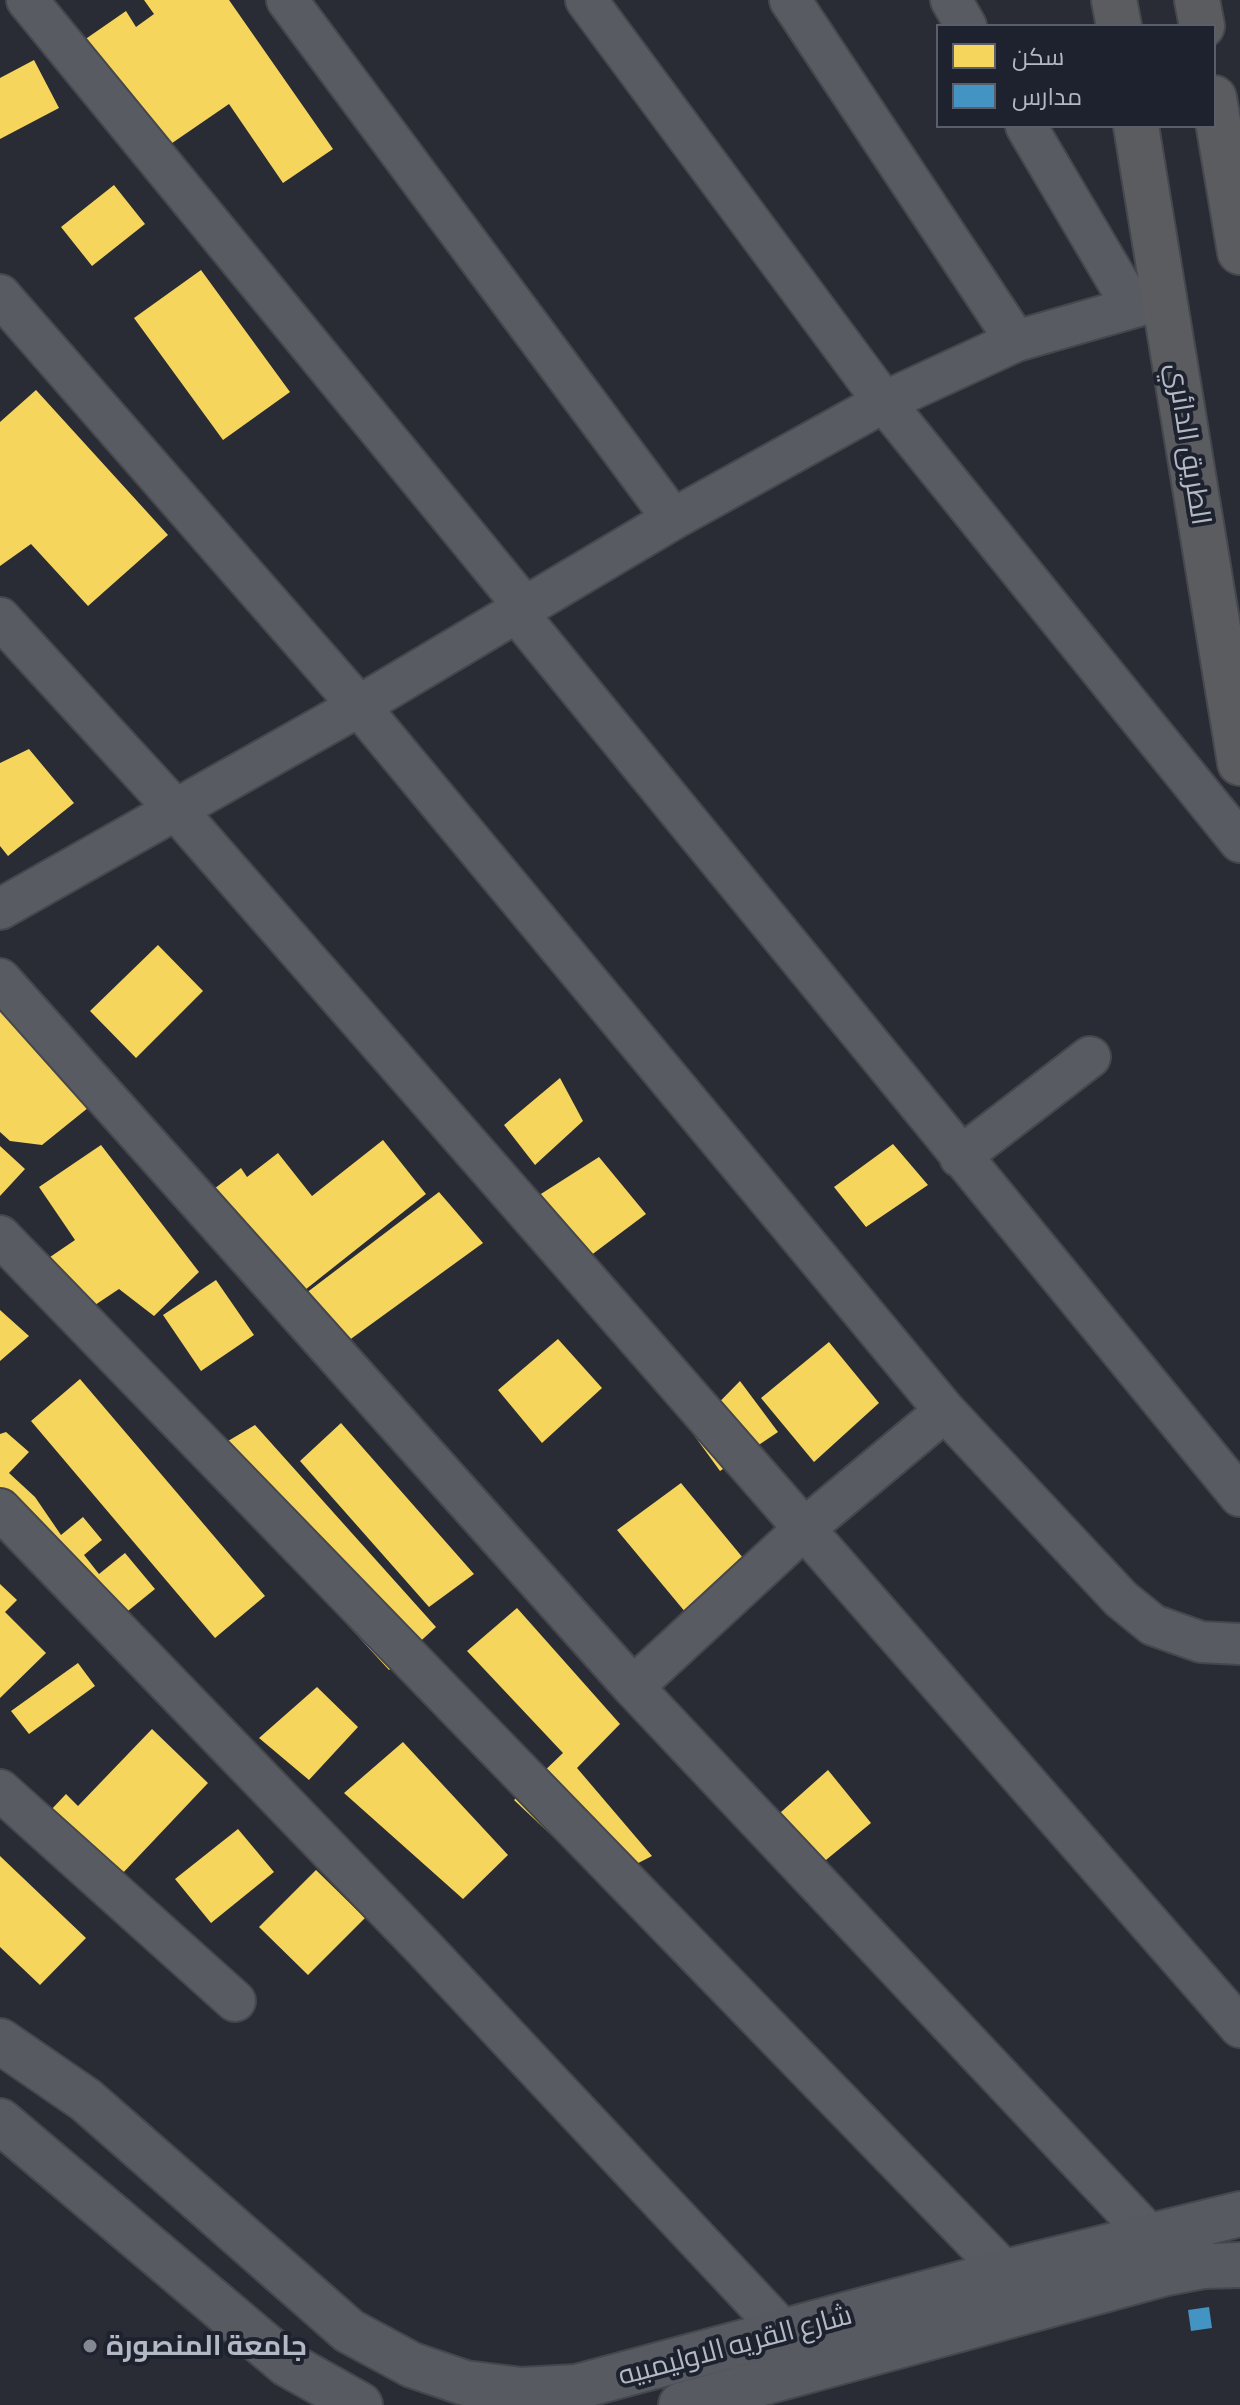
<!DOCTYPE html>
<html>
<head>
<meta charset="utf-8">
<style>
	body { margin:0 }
	#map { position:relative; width:1240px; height:2405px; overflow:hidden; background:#292c34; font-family:Commissioner,Cairo,sans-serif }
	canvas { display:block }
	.legend { position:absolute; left:936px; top:24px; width:280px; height:104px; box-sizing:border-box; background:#1d222e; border:2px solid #595e6a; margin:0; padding:10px 14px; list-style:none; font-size:24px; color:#b3b8c5 }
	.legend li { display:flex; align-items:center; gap:16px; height:40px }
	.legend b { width:40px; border:2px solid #595e6a }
</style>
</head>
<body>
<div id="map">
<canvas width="1240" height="2405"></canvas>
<ul class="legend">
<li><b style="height:22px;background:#f6d55c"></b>سكن</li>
<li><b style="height:22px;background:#4393c3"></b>مدارس</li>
</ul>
</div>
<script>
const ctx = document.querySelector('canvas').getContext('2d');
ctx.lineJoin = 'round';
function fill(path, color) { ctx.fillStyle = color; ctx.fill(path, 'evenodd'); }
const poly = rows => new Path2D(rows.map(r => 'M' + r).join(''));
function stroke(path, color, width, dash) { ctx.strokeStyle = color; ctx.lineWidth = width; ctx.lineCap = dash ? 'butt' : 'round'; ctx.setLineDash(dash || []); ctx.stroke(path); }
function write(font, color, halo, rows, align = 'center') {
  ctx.font = font + ' Commissioner,Cairo,sans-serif'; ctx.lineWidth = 8; ctx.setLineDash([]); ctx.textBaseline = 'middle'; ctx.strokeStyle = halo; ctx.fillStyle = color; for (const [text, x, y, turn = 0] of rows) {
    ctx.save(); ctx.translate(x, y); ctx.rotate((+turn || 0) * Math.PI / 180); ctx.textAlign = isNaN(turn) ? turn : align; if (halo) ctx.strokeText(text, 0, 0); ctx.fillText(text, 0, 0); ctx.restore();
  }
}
fill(poly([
	[144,0,229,0,333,149,283,183,229,104,159,152,74,47,126,11,136,27,154,14],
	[34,60,59,108,0,139,0,78],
	[114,185,145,224,92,266,61,227],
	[201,270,290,392,223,440,134,318],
	[36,390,168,535,88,606,31,544,0,566,0,422],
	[29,749,74,803,8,856,0,846,0,763],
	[158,945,203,991,136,1058,90,1011],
	[0,968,104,1095,42,1145,10,1141,0,1132],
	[560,1078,583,1121,535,1165,504,1125],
	[383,1140,426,1194,286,1305,196,1203,241,1168,247,1177,278,1153,312,1196],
	[893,1144,928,1185,866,1227,834,1187],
	[101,1145,199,1272,154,1316,119,1289,68,1323,31,1270,75,1240,39,1187],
	[0,1146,25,1169,0,1196],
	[599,1157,646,1214,586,1259,533,1199],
	[439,1192,483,1243,337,1349,293,1303],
	[216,1280,254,1335,201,1371,163,1315],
	[0,1310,29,1336,0,1361],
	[558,1339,602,1388,542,1443,498,1390],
	[829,1342,879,1403,814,1462,761,1398],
	[80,1379,265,1596,215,1638,31,1421],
	[740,1381,778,1432,720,1471,691,1431],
	[341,1423,474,1574,429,1607,300,1461],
	[255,1425,436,1627,389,1670,196,1460],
	[6,1432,29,1452,9,1473,35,1497,61,1535,83,1517,102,1540,84,1555,99,1574,125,1553,155,1589,102,1632,69,1591,58,1599,0,1529,0,1434],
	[681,1483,753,1570,691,1619,617,1530],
	[0,1584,17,1600,5,1612,46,1653,0,1698],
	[517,1608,620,1724,577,1768,652,1856,601,1882,514,1800,563,1753,467,1651],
	[78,1663,95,1686,29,1734,11,1711],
	[317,1687,358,1727,309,1780,259,1738],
	[152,1729,208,1783,120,1876,50,1811,66,1794,78,1806],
	[403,1742,508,1855,463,1899,344,1793],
	[828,1770,871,1823,815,1869,771,1821],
	[238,1829,274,1872,211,1923,175,1879],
	[0,1856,86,1938,40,1985,0,1947],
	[316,1870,365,1918,308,1975,259,1927]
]), '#f6d55c');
fill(poly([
	[1209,2307,1212,2328,1191,2331,1188,2310]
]), '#4393c3');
const minor = poly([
	[27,0,524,606],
	[287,0,673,519],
	[586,0,884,402,1240,842],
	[790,0,1016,341],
	[951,0,966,26],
	[1026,126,1132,306],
	[0,295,359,706,945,1411,1121,1599,1153,1625,1201,1642,1240,1644],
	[517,613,1240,1496],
	[0,618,176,810,1240,2027],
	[0,909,359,706,673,519,884,402,1016,341,1166,298],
	[0,979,633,1687,1150,2236],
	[960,1157,1090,1057],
	[0,1236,1005,2272],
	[0,1509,423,1947,784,2332],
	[633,1687,805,1528,945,1411],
	[0,1790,235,2001]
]);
const secondary = poly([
	[0,2041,86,2100,349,2331,412,2365,465,2383,521,2390,577,2387,1005,2272,1240,2214],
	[0,2121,287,2364,360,2405],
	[681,2405,1162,2274,1204,2266,1240,2265]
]);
const trunk = poly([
	[1114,0,1119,26],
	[1197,0,1202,26],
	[1214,98,1240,252],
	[1136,126,1240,763]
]);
stroke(minor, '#45474d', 44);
stroke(secondary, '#45474d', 48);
stroke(trunk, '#46484f', 48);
stroke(minor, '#595b62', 40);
stroke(secondary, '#575a61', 44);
stroke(trunk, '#5a5c60', 44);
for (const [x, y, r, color] of [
	[90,2346,8,"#838792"]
]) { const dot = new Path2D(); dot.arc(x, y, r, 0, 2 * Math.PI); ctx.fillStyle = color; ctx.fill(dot); stroke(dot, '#1d222e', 3); }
write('28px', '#b3b8c5', '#1d222e', [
	["الطريق الدائري",1189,444,81],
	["شارع القريه الاوليمبيه",735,2345,-15]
]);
write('bold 28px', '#b3b8c5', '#1d222e', [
	["جامعة المنصورة",106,2346]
], 'left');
</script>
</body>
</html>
